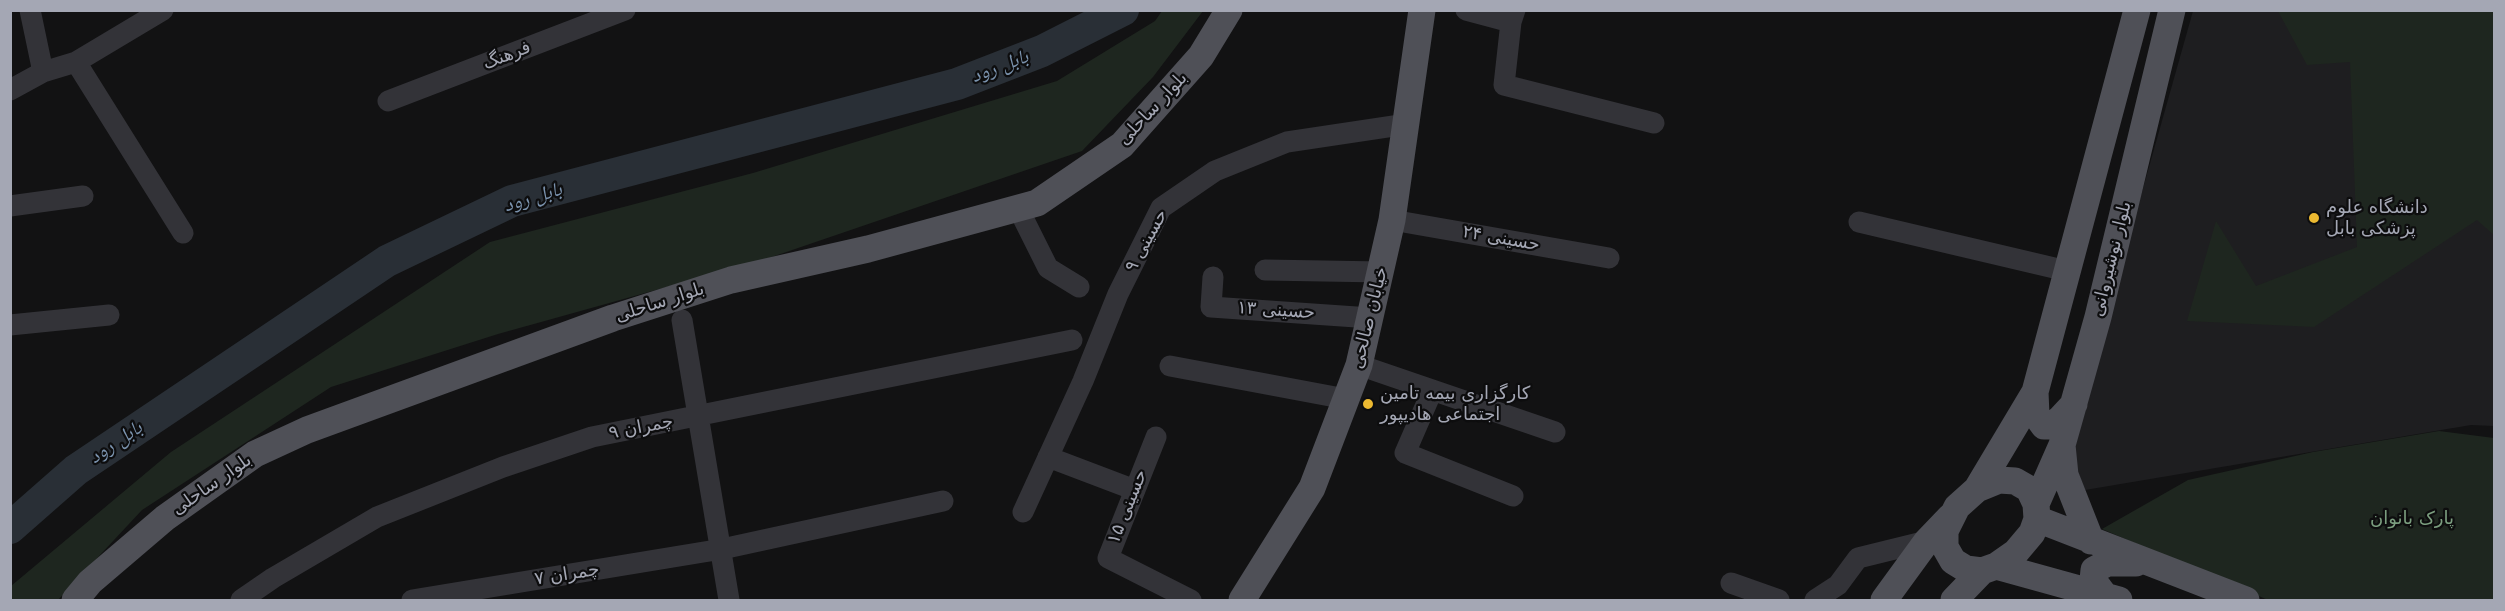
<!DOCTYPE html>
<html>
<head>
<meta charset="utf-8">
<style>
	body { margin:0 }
	#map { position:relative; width:2505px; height:611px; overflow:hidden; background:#121213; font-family:"DejaVu Sans",sans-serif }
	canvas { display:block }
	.frame { position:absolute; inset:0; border:12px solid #a4a7b4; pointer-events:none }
</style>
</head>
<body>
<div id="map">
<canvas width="2505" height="611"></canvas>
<div class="frame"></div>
</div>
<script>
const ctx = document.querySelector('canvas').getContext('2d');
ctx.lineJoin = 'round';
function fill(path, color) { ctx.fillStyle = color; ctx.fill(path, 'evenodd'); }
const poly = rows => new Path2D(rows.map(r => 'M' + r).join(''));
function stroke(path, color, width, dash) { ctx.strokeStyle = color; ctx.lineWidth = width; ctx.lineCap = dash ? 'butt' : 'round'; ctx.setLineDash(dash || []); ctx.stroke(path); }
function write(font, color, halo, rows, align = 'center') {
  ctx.font = font + ' "DejaVu Sans","Noto Naskh Arabic",sans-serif'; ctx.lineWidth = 4.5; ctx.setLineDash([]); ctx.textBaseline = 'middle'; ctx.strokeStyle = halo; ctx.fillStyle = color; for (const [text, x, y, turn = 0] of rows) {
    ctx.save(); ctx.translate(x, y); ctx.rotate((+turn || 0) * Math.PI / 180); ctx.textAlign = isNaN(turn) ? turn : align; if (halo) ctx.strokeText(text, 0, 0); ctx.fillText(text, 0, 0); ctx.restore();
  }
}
fill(poly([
	[2193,11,2494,11,2494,426,2471,425,2085,490,2075,465,2072,440]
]), '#1e1e20');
fill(poly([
	[1162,11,1203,11,1153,77,1082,151,760,261,498,334,331,387,142,510,58,600,11,600,11,586,171,452,490,242,753,173,1057,81,1155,21],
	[2278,11,2494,11,2494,235,2477,220,2314,327,2187,321,2216,221,2256,286,2357,247,2350,62,2307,65],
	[2439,431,2494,438,2494,600,2268,600,2102,529,2188,480,2313,452]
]), '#1e261f');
stroke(poly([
	[10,528,76,470,387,261,512,201,957,84,1042,51,1123,10]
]), '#292f36', 32);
stroke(poly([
	[30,10,43,72],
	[1466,10,1511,22,1515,10],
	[1511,22,1504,85,1654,123],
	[76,62,183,233],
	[10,90,43,72,76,62,163,10],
	[388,101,625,10],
	[10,206,83,196],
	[1018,208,1048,268,1079,287],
	[1392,220,1609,258],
	[1859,222,2067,271],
	[1265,270,1382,272],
	[1213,277,1211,307,1371,318],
	[682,320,729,600],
	[10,325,109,315],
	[1359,365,1555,432],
	[1170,366,1346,399],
	[1432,391,1405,453,1513,496],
	[1156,437,1108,558,1191,600],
	[1048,457,1135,490],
	[1023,512,1083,381,1118,294,1161,208,1215,171,1287,142,1407,124],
	[1731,583,1779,600],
	[241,600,273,578,377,517,503,467,592,437,1072,340],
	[412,600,722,549,943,501],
	[1815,600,1838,585,1858,558,1927,541]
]), '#333338', 21);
stroke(poly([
	[2035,392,2036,415,2044,426,2051,426,2060,419,2074,404],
	[2062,445,2065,475,2091,541],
	[1977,489,2035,392,2137,10],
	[2036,504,2029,489,2015,481,1999,480,1977,489,1957,507,1945,531,1945,547,1953,561,1966,569,1982,571,1996,566,2016,552,2032,533,2037,519,2036,504,2062,445,2098,317,2172,10],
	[2037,519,2246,600],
	[1996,566,2119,600],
	[2105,596,2093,580,2094,570,2107,563,2136,563],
	[75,600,90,582,165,518,255,454,307,430,613,318,731,280,868,249,1037,203,1122,145,1201,56,1229,10],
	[1242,600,1312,488,1359,365,1392,220,1422,10],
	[1884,600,1927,541,1950,517],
	[1954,600,1982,571]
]), '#4f5057', 27);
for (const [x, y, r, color] of [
	[2314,218,6,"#ecb931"],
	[1368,404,6,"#ecb931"]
]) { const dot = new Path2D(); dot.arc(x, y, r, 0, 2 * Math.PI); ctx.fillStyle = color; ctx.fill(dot); stroke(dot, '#0d0d0e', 2); }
write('18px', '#a4a7b4', '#0d0d0e', [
	["فرهنگ",507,56,-21],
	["بلوار ساحلی",1153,109,-47],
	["حسینی ۲۴",1501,239,10],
	["حسینی ٩",1147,241,-61],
	["بلوار نوشیروانی",2112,259,-76],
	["بلوار ساحلی",660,303,-18],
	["حسینی ۱۳",1276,311,4],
	["خيابان صالحی",1370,318,-76],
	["چمران ۹",641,428,-11],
	["بلوار ساحلی",212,485,-35],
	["حسینی ۱۵",1128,507,-68],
	["چمران ۷",567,575,-9]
]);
write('18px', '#a4a7b4', '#0d0d0e', [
	["دانشگاه علوم",2326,208],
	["پزشکی بابل",2326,229],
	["کارگزاری بیمه تامین",1380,394],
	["اجتماعی هادیپور",1380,415]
], 'left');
write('18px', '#7b9e7f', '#0d0d0e', [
	["پارک بانوان",2412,519]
]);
write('italic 20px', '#7b93ae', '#0d0d0e', [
	["بابل رود",1000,67,-21],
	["بابل رود",533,198,-17],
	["بابل رود",116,443,-34]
]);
</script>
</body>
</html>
